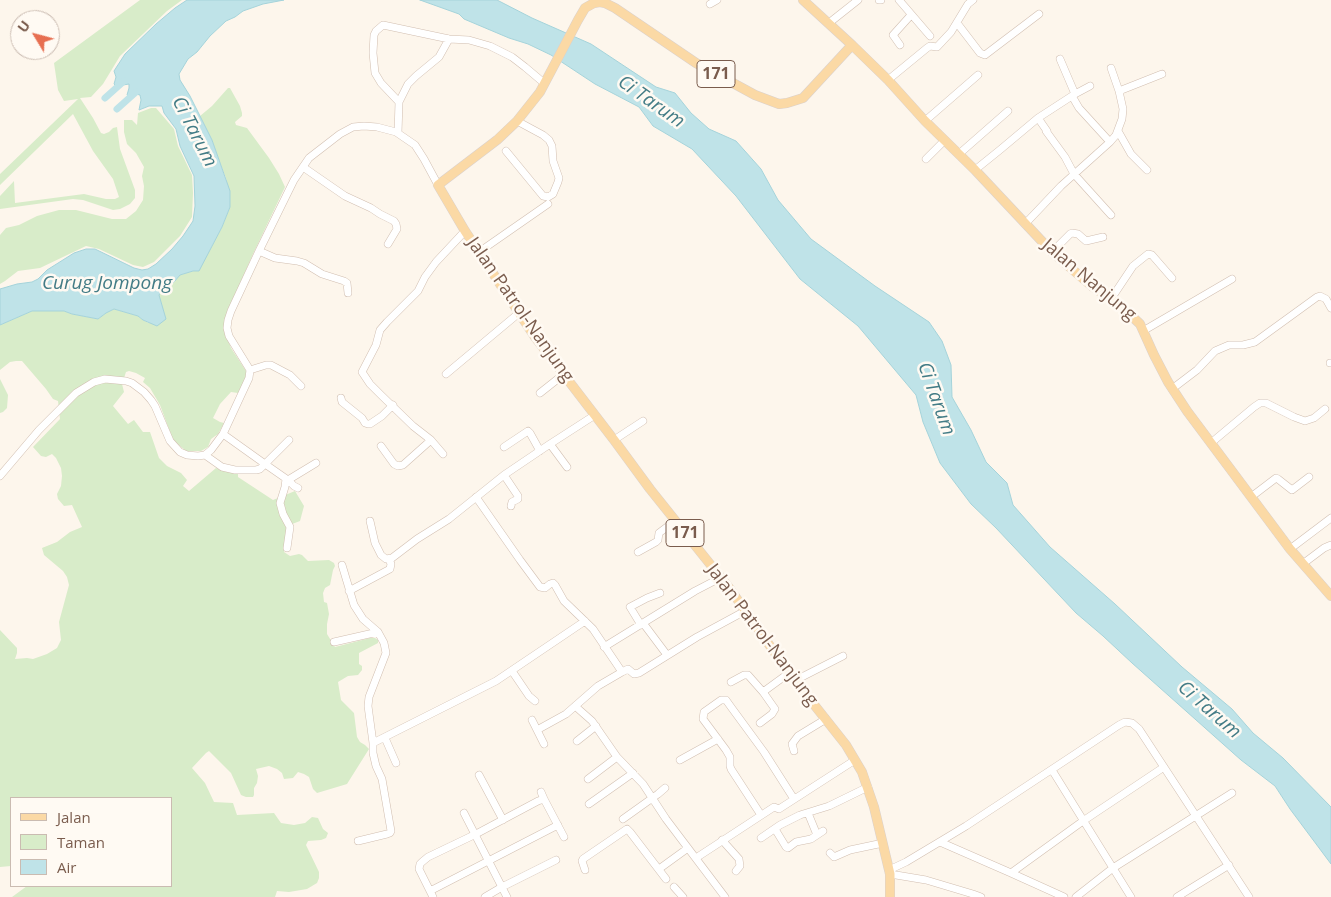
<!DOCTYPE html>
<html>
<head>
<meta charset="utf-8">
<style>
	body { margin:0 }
	#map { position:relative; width:1331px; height:897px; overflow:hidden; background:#fdf6ec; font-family:"Open Sans",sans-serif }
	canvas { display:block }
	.legend { position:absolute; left:10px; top:797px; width:162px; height:90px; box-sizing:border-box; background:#fffaf3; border:1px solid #cabbb1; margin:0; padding:6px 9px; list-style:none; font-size:15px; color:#7a5c4d }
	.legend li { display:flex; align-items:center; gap:10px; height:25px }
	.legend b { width:25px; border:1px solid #cabbb1 }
	.north { position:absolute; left:10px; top:10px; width:50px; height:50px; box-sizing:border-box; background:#fffaf3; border:1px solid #cabbb1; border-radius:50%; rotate:307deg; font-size:14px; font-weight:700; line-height:20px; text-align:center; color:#7a5c4d }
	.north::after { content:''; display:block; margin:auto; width:18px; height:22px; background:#e76f51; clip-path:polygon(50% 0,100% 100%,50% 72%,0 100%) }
</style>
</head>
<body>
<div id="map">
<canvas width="1331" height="897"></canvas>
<ul class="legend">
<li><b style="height:6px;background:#fbd9a5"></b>Jalan</li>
<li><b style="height:14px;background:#d8ecc9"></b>Taman</li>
<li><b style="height:14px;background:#bfe3e8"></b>Air</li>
</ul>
<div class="north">U</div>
</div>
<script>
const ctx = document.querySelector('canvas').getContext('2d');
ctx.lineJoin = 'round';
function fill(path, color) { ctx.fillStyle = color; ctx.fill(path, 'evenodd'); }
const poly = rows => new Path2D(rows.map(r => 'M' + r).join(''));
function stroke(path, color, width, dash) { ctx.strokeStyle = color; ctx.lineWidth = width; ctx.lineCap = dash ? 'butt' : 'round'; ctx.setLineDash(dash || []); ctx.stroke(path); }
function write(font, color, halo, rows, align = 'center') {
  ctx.font = font + ' "Open Sans",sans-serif'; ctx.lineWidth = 5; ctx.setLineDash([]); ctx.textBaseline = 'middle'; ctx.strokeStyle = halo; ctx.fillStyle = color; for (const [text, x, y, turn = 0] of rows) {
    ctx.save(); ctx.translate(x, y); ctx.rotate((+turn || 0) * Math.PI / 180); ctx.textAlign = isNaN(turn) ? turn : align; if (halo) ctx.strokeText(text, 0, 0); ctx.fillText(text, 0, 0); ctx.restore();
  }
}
fill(poly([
	[140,0,182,0,167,11,120,56,103,84,91,97,80,98,93,118,101,133,104,134,109,132,113,128,117,127,120,149,135,190,135,198,130,204,120,209,113,210,83,200,73,199,0,209,0,196,14,181,15,203,84,194,106,199,115,199,119,197,113,179,93,151,73,114,0,185,0,174,78,99,64,101,58,90,54,63],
	[228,88,230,88,240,106,242,113,242,116,235,122,236,125,247,128,269,158,279,174,285,187,253,254,227,313,225,331,231,348,248,374,246,384,238,393,231,392,220,404,213,418,220,422,224,423,218,434,211,439,208,447,201,451,186,451,173,440,160,405,150,388,143,382,145,378,136,373,129,371,126,372,122,384,124,392,113,406,128,424,134,420,143,432,150,432,159,458,167,466,181,473,187,480,183,486,189,491,216,468,219,469,238,474,238,477,273,500,295,491,304,506,300,521,287,526,284,552,290,556,299,554,302,555,308,561,329,560,334,563,335,566,333,570,330,585,325,588,323,593,324,602,327,603,329,614,327,624,327,634,335,647,370,638,375,638,378,640,378,643,359,653,359,664,362,666,362,670,358,675,348,676,338,682,341,700,354,713,357,737,360,742,365,745,369,749,347,784,317,793,313,789,309,777,304,774,298,772,293,778,284,779,282,773,277,769,269,766,256,769,258,776,257,783,254,788,254,795,253,797,246,797,241,795,231,773,209,751,206,753,192,768,205,783,214,802,233,803,237,815,274,813,281,823,294,825,305,823,312,817,318,818,323,829,328,833,326,838,321,840,308,841,306,845,319,872,319,878,317,883,307,889,289,892,277,891,275,897,12,897,27,886,171,886,171,798,11,798,11,866,0,867,0,630,17,648,17,653,15,659,27,658,33,659,47,654,57,648,61,640,59,622,69,585,67,577,63,571,44,555,42,548,57,542,70,532,82,527,72,505,64,506,58,499,57,494,61,486,62,476,61,468,56,458,52,454,46,457,41,456,33,447,60,419,58,401,53,399,46,389,22,361,16,361,10,362,0,370,0,325,32,311,64,311,72,314,98,319,106,313,114,309,138,316,143,320,149,323,159,294,165,286,173,283,180,275,193,271,208,253,222,227,230,207,226,178,220,163,212,140,200,116,212,106],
	[151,108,156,108,174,129,178,146,192,175,193,193,192,217,180,236,154,262,143,267,133,265,99,249,86,246,40,268,18,271,5,281,0,284,0,235,6,228,19,225,37,216,59,210,76,210,112,219,126,219,136,211,143,200,144,186,142,176,144,167,136,153,127,144,124,132,124,120,132,120,137,125,138,113],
	[0,379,8,395,7,408,3,412,0,413]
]), '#d8ecc9');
const water = poly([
	[187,0,284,0,263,4,243,11,235,17,226,21,210,36,197,52,188,59,179,74,180,80,190,96,212,140,230,191,230,207,222,227,199,271,193,271,180,275,174,282,165,286,159,295,166,319,157,326,143,320,138,316,114,309,106,313,98,319,72,314,64,311,32,311,0,325,0,289,17,284,32,282,38,279,47,270,74,253,86,249,95,249,134,268,142,270,148,269,156,264,172,249,183,236,193,221,195,206,194,176,180,146,176,129,164,113,162,106,149,106,139,110,141,100,140,95,136,94,131,99,127,95,129,88,129,84,123,85,118,88,114,84,116,77,114,71,125,54,156,24,175,8,187,0],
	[420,0,497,0,532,18,591,44,656,87,675,93,691,113,709,129,736,141,761,169,778,200,811,239,875,286,929,322,942,341,951,365,952,397,971,430,986,462,1007,483,1013,505,1050,547,1115,604,1182,667,1232,709,1253,733,1283,758,1331,807,1331,864,1290,809,1275,786,1241,760,1132,663,1103,636,1076,613,996,528,971,504,940,463,923,422,916,395,858,326,800,279,736,196,692,149,653,126,639,107,595,84,551,55,528,44,509,38,464,19,459,14,420,0]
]);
fill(water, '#bfe3e8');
stroke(water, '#a5d3da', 1);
stroke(poly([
	[105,98,124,81],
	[117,109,136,92]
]), '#bfe3e8', 7);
const minor = poly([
	[879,0,881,0],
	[899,0,930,36],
	[710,4,717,0],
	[829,23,858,0],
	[957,23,980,53,985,55,1039,14],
	[900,45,893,35,911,15],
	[1060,59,1075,94],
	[1111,68,1119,91],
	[888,80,927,48,930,46,937,47,951,32,968,4,973,0],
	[1072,96,1079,108,1110,142],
	[399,102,381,83,375,73,373,53,374,35,376,31,383,25,449,39,469,40,490,46,512,57,525,67,544,83],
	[1038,118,1047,131,1046,131,1065,157,1074,174,1111,215],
	[925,121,978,75],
	[1118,131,1131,154,1147,170],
	[398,133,399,102,408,84,416,76,439,57,449,39],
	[506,151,543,196,548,197,553,194,558,182,559,178,553,161,552,146,549,140,543,135,517,121],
	[959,154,1008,111],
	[926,159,945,140],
	[303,167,345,196,371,208,380,214,394,221,396,224,397,229,388,244],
	[975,170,1001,149,1038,118,1075,94,1090,86],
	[1025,224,1061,186,1110,142,1116,135,1122,119,1123,109,1119,91,1162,74],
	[259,251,275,258,297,261,304,263,322,274,344,281,347,283,348,293],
	[479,252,548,204],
	[1052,252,1070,234,1072,233,1078,234,1086,241,1103,237],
	[1111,299,1133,266,1148,254,1152,255,1172,278],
	[1143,331,1232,279],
	[1330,363,1331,363],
	[250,370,266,365,271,365,290,375,301,386],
	[446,374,519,313],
	[1172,389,1197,370,1215,351,1229,345,1243,345,1255,342,1317,297,1320,296,1326,299,1331,308],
	[540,393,564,374],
	[341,398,342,402,362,418,365,423,368,424,370,424,382,416,393,405],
	[223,434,265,464,289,440],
	[614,440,643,421],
	[1211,443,1254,407,1260,403,1266,403,1294,417,1305,421,1314,418,1325,409],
	[381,446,394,464,398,466,403,465,431,440],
	[504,447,528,431,530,433,540,451],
	[443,454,431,440,413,426,381,395,370,384,362,372,376,345,380,330,387,322,418,291,425,277,436,262,465,231],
	[205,455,222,467,235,470,256,470,260,469,265,464,288,480,316,463],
	[567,467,550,444,595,415],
	[504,475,518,496,518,499,512,502,511,506],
	[0,476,39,430,76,393,94,382,105,379,126,381,132,383,144,392,151,400,155,406,170,441,180,452,187,455,198,456,205,455,211,450,223,434,249,378,250,370,229,336,227,328,228,320,231,311,259,251,294,180,309,158,340,134,353,127,364,126,377,127,396,132,415,145,424,159,438,185],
	[286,479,285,487,280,503,283,514,290,527,287,548],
	[288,480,294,486,298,488],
	[476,497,520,560,540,587,545,588,550,584,553,583,555,585,564,601,593,629,622,672],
	[1251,497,1276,478,1278,479,1292,490,1309,477],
	[370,521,375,543,381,555,386,559,392,558,417,539,449,519,504,475,550,444],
	[1290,549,1331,518],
	[638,552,656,542,658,540,659,533,675,521],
	[1304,563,1324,548,1331,545],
	[342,565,354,605,363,619,378,632,384,643,386,653,369,697,368,706,373,743,373,753,376,766,382,779,391,831,390,833,387,834,358,841],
	[349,591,390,569,391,564,389,559],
	[643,623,667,655],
	[641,625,630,607,647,598,660,593],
	[334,642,378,632],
	[604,647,695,591,720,578],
	[512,671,529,696,535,701],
	[796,680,843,656],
	[731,682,744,675,748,675,763,692],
	[575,706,592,721,617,757,643,784,666,819,725,897],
	[532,720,537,730,566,714,598,686,622,672,628,669,634,674,639,673,697,637,745,611],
	[760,723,772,714,775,709,763,692,789,673],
	[537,730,544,744],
	[385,738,396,763],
	[577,741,596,726],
	[373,743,496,681,585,621],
	[794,751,792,744,798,736,826,719],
	[680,760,718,739],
	[1052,770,1131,897],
	[479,775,503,820],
	[588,779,617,757],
	[541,792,544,799],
	[589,804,633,773],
	[464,813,507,897],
	[808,813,817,835,823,831],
	[761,815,731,769,730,766,730,757,726,750,703,719,704,712,721,700,726,700,731,707,764,752,794,799],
	[623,819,658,794,665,788],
	[775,829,786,847,788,848,796,842,811,839,817,835],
	[761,838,780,825,800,815,829,806,868,787],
	[722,840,739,859,740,866,736,871],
	[940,842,1011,873,1083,821,1164,767],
	[830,853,834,857,850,850,883,843],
	[696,858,774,807,779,809,855,760],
	[659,869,688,848],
	[585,870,582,861,583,859,627,829,630,832,666,879],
	[889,870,906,862,966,826,1119,725,1125,722,1132,723,1139,729,1249,897],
	[1011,873,1064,897],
	[890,874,926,880,973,894,981,897],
	[674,887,683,897],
	[430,891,558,825],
	[433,897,419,869,420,864,422,862,428,857,476,834,538,801,544,799,564,837],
	[485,897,502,887,556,860],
	[1076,897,1113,868,1232,793],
	[1177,897,1229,865]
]);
const major = poly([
	[803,0,852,45,888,80,925,121,975,170,1052,252,1093,287,1122,307,1140,324,1154,355,1168,382,1187,411,1290,549,1331,596],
	[852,45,803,98,787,103,779,104,755,95,696,63,615,8,605,3,600,2,594,3,585,8,578,20,540,92,517,121,497,140,438,185,465,231,535,337,614,440,650,489,730,589,789,673,846,745,862,772,874,807,890,874,890,897]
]);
stroke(minor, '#d1beb0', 8);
stroke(major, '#dad1cd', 10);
stroke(minor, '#fff', 7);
stroke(major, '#fbd9a5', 9);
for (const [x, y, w] of [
	[716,74,38],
	[685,533,38]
]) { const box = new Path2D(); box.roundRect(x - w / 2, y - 13.5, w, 27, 4); ctx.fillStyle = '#fffaf3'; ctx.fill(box); stroke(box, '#7a5c4d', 1); }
write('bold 16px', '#7a5c4d', null, [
	["171",716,74],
	["171",685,533]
]);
write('18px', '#7a5c4d', '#fffaf3', [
	["Jalan Nanjung",1089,280,40],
	["Jalan Patrol-Nanjung",520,310,55],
	["Jalan Patrol-Nanjung",762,635,53]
]);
write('italic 19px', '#437c86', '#fffaf3', [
	["Ci Tarum",651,102,35],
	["Ci Tarum",194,132,63],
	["Curug Jompong",107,284],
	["Ci Tarum",936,399,70],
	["Ci Tarum",1209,710,41]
]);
</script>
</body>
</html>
